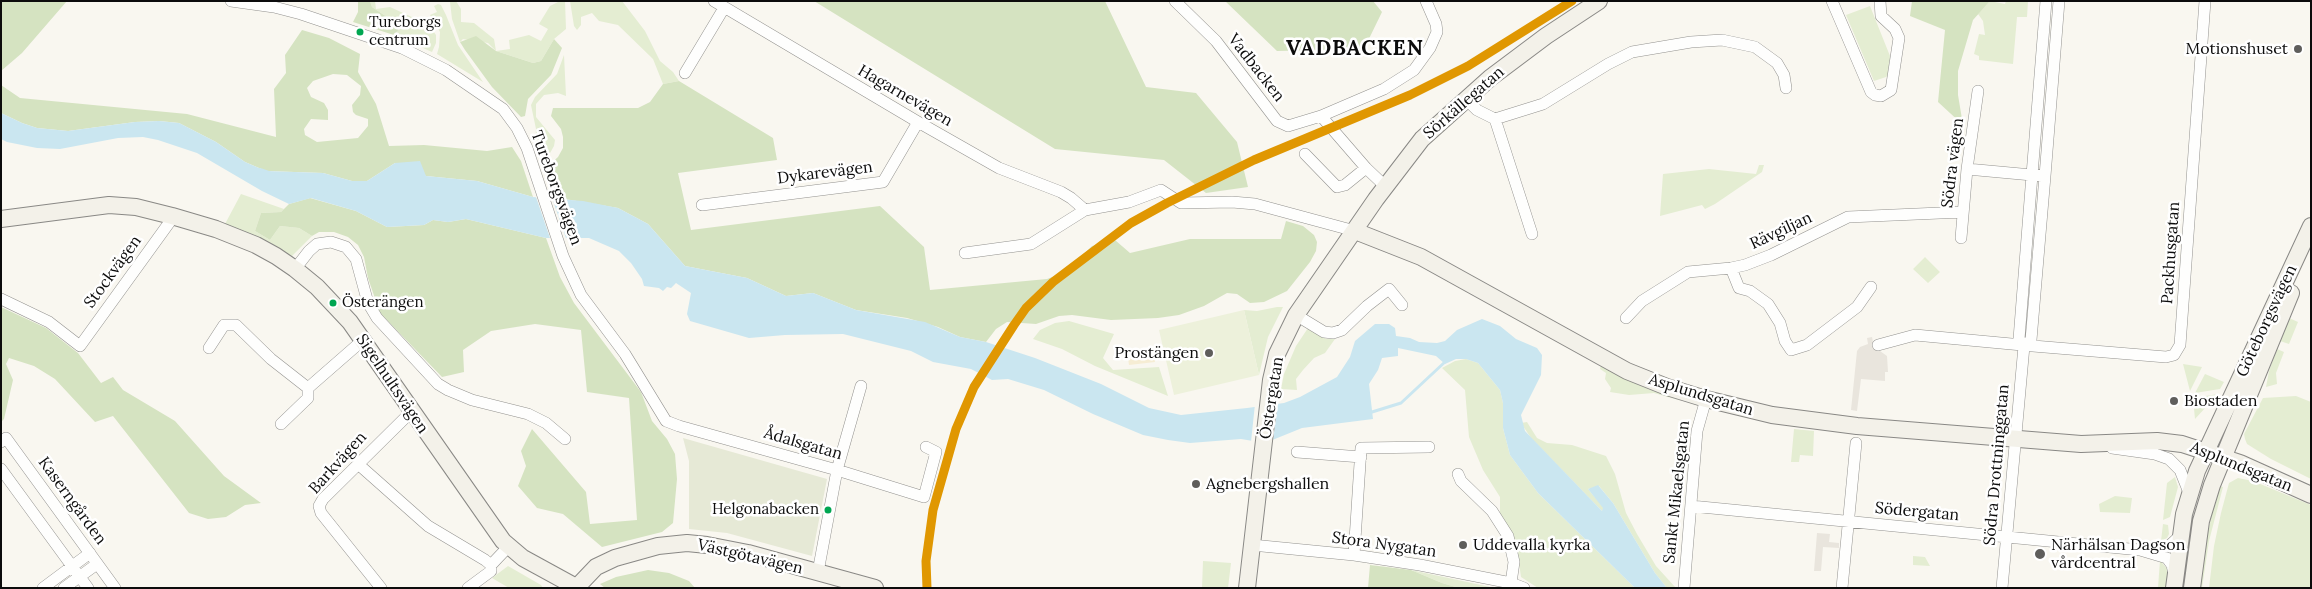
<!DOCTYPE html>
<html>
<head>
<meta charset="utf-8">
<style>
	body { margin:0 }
	#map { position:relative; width:2312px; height:589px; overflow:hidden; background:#f9f7f0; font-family:Lora,serif }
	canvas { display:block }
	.frame { position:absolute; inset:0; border:2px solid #0c0c0c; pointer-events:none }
</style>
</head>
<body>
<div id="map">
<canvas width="2312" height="589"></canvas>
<div class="frame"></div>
</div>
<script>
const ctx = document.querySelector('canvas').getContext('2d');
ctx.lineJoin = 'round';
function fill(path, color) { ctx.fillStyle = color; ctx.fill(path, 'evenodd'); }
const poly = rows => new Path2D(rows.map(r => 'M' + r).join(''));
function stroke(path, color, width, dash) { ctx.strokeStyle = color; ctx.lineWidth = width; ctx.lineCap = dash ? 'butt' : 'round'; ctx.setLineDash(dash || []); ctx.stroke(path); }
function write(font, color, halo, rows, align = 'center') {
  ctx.font = font + ' Lora,serif'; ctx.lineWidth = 5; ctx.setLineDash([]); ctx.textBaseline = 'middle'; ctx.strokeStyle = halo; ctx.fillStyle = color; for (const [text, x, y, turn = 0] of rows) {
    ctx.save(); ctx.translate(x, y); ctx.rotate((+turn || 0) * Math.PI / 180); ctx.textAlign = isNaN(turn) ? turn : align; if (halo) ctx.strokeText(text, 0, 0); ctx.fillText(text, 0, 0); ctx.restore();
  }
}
fill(poly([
	[370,1,375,1,376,9,390,7,414,18,419,29,429,25,436,35,436,43,432,52,394,35,397,30,396,23,372,7],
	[456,1,461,9,461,22,474,23,494,39,496,51,510,49,509,40,529,35,541,41,548,29,539,24,550,6,560,1,565,1,566,29,554,39,541,61,533,63,496,51,488,43,463,39,460,42,452,19,450,2],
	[570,1,622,1,645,31,660,61,673,72,679,81,663,84,653,59,618,25,599,21,592,13,581,17,581,25,577,30,574,26],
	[1990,1,2005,4,2006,1,2028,1,2027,17,2017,17,2013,64,1979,60,1979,56,1974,54,1979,34,1985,35,1983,21,1978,14],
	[438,4,441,5,446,15,458,45,483,82,437,54,439,47,440,32,430,15,437,12,434,6],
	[1870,6,1890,56,1889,76,1874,81,1846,15],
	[564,55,566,96,558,93,544,95,536,104,536,117,555,140,554,146,550,153,538,157,535,147,536,129,531,105,535,97,557,74],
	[1759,165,1764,165,1762,172,1715,204,1705,209,1702,205,1660,216,1663,174,1709,169,1756,174],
	[241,194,284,209,281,212,261,213,255,231,270,240,280,226,299,228,312,236,292,256,225,224],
	[1925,257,1940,272,1928,283,1913,269],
	[1277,307,1283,307,1268,337,1259,375,1244,310,1257,311],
	[2289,318,2298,322,2289,344,2280,341],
	[1069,321,1114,334,1103,358,1113,370,1159,367,1168,396,1095,366,1062,349,1033,339,1040,330,1055,323],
	[1308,328,1326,339,1335,339,1325,353,1314,358,1303,370,1296,379,1297,390,1281,389,1284,374,1296,346],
	[2277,349,2284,352,2276,373,2277,384,2266,387,2269,371],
	[1466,359,1478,363,1500,390,1503,403,1503,428,1510,455,1538,493,1635,588,1538,588,1521,577,1519,563,1500,514,1500,497,1483,470,1469,437,1465,390,1442,368,1455,361],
	[2183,364,2202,367,2190,391],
	[1601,365,1641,386,1682,401,1654,393,1629,395,1610,392,1611,388,1605,379,1606,373,1600,369],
	[2205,374,2224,382,2220,389,2195,393],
	[2218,394,2195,419,2193,398],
	[2296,396,2311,402,2311,479,2271,459,2247,444,2245,439,2244,434,2263,398],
	[1527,422,1537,438,1547,443,1572,445,1606,456,1615,474,1626,513,1637,534,1656,566,1676,588,1667,588,1655,573,1613,503,1599,486,1588,489,1604,508,1602,511,1531,438,1521,423],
	[1794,429,1814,431,1813,456,1800,455,1799,462,1791,462],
	[2175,477,2178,487,2170,517,2163,520,2167,483],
	[2238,478,2253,481,2311,505,2311,588,2209,588,2214,546,2221,513,2229,483],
	[2218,485,2223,487,2209,541,2202,588,2199,588,2206,541],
	[2115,496,2132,498,2130,513,2100,512,2099,504],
	[2163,524,2168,525,2169,534,2167,538,2161,541],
	[1913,556,1925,557,1930,566,1913,565],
	[2160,560,2168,570,2166,588,2158,588],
	[1203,561,1231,563,1228,588,1202,588],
	[508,566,541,585,543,588,509,588,492,578],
	[1411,570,1495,588,1459,588,1442,583]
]), '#e4edd2');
fill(poly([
	[1,1,67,1,22,53,1,71],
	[358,1,370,1,372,7,396,23,398,30,394,35,353,22,358,12],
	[814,1,1105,1,1146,87,1196,93,1237,142,1248,187,1206,193,1164,160,1055,149],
	[1225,1,1373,1,1382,12,1364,49,1277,51],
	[1912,1,1990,1,1973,20,1958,71,1958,95,1963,125,1938,102,1945,30,1910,16],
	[302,30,329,38,360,54,358,72,376,104,389,146,424,145,487,151,512,147,521,161,533,197,477,181,426,176,395,163,367,181,352,181,323,173,266,171,245,162,216,142,179,123,159,121,135,122,68,131,37,128,22,123,1,113,1,85,20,98,187,114,276,137,274,89,286,73,285,55],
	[333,74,347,75,361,86,360,95,352,105,353,112,356,115,368,119,368,126,358,138,317,142,305,135,304,129,311,119,328,120,328,110,324,103,311,97,307,88,313,81],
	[476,36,496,51,533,63,541,61,554,39,562,48,551,75,528,99,525,116,521,117,492,87,465,50,460,42],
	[679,81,773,138,777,160,678,173,691,230,880,206,924,247,930,290,1047,279,1065,272,1092,246,1115,240,1130,253,1190,239,1281,239,1286,221,1303,226,1314,235,1317,242,1316,251,1310,262,1287,291,1264,302,1250,303,1237,294,1227,293,1204,306,1179,315,1158,318,1111,320,1072,315,1059,316,1036,324,1007,322,996,329,986,342,960,337,938,327,907,318,856,310,813,293,786,296,747,278,685,266,648,224,618,208,553,197,544,170,558,157,563,148,563,137,561,129,551,116,553,108,638,108,650,102,663,84],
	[310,198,356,211,387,227,424,225,433,220,448,222,466,219,546,238,560,277,574,303,641,392,652,421,667,439,675,454,677,479,673,523,662,532,602,547,563,514,537,508,518,486,526,466,521,451,532,429,586,492,590,524,637,520,629,398,587,392,581,330,535,324,491,331,463,350,464,372,442,377,380,313,368,278,364,257,358,245,348,237,334,232,319,232,312,236,299,228,280,226,270,240,255,231,261,213,281,212,289,204],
	[1,307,46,328,78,353,101,383,113,377,123,390,175,421,224,476,261,503,245,505,226,517,208,519,189,513,113,416,95,422,55,379,34,366,9,358,6,364,13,380,4,419,1,422],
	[1370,565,1411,570,1442,583,1459,588,1368,588],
	[648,570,669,573,689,581,695,588,605,588,600,584,616,577]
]), '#d5e3c1');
fill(poly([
	[1152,348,1155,362,1129,365,1127,351]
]), '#f6edd4');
fill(poly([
	[683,438,827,479,812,556,727,533,689,529,689,461]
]), '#e6e9d6');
fill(poly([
	[1244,310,1259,375,1174,395,1159,330]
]), '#edf1db');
fill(poly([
	[1872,337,1873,342,1877,341,1880,351,1887,356,1888,372,1885,372,1885,381,1861,379,1857,411,1851,410,1857,351,1860,347,1868,344,1867,338],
	[1817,533,1830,534,1829,542,1839,543,1839,548,1823,547,1821,571,1814,571]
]), '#e9e5dd');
fill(poly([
	[1,113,22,123,37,128,68,131,135,122,159,121,179,123,216,142,245,162,266,171,323,173,352,181,367,181,395,163,420,161,426,176,477,181,533,197,583,201,618,208,648,224,685,266,747,278,786,296,813,293,856,310,925,322,960,337,986,342,1035,358,1101,384,1149,408,1181,415,1247,408,1284,403,1300,397,1337,377,1350,357,1355,341,1375,324,1389,324,1395,328,1396,336,1410,338,1419,342,1437,343,1445,341,1457,330,1482,319,1500,326,1516,339,1537,348,1542,355,1541,375,1521,415,1525,431,1602,511,1603,508,1588,489,1598,485,1613,503,1655,573,1667,588,1635,588,1538,493,1510,455,1503,428,1503,403,1500,390,1478,363,1466,359,1456,359,1445,364,1436,356,1398,348,1398,356,1382,358,1378,370,1369,384,1373,419,1302,428,1265,443,1241,439,1190,443,1168,440,1143,435,1093,414,1044,390,1008,379,992,380,971,369,933,362,911,351,843,334,785,335,749,338,690,321,687,314,691,293,676,283,671,288,667,287,663,291,659,288,644,286,642,279,631,263,619,251,589,238,546,238,466,219,448,222,433,220,424,225,387,227,356,211,311,198,289,204,262,191,197,153,158,140,143,137,118,138,60,149,37,148,7,142,1,139],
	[287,181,296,184,298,187,292,191,285,190,281,186]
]), '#cae6f0');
fill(poly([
	[535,194,551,195,567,241,551,241],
	[1278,401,1273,442,1267,444,1251,442,1255,404]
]), '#f9f7f0');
stroke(poly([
	[1372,412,1401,403,1446,361]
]), '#cae6f0', 3);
stroke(poly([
	[259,177,276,183,320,187]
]), '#cae6f0', 18);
const street = poly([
	[231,1,274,7,301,14,402,48,446,70,503,109,517,128,527,148,563,256,581,295,625,354,666,421,679,426,837,470,924,497,936,452,926,447],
	[714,1,918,122,999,168,1061,192,1071,198,1085,210],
	[1175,1,1216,41,1277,121,1288,126,1321,116,1384,89,1414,70,1430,48,1437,32,1436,24,1426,1],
	[1832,1,1871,92,1875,95,1881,96,1891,90,1899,38,1895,29,1881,16,1880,1],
	[685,73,724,8],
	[1466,99,1477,110,1495,119],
	[1321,116,1366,168,1385,186],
	[1305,154,1337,187,1345,185,1366,168],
	[1967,169,2032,175,2046,1],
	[2045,176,2059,1],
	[702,205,883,182,918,122],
	[1532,234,1495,119,1543,104,1608,64,1632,52,1691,42,1722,40,1755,47,1777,63,1784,75,1786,88],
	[1961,238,1967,169,1978,91],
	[965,253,1031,244,1085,210,1129,202,1161,190,1181,203,1232,202,1255,204,1355,231],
	[1731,268,1739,288,1750,291,1768,304,1780,323,1785,341,1791,350,1807,345,1857,307,1871,287],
	[295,269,309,251,317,244,331,242,346,247,356,259,368,303,377,318,438,384,448,390,472,400,528,414,546,423,565,439],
	[1,299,49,322,80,346,169,223,172,216],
	[1296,315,1324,332,1333,333,1342,330,1367,306,1389,289,1402,305],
	[1626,318,1642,301,1688,272,1731,268,1745,265,1771,255,1848,217,1963,212],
	[1878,345,1915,335,2033,346,2166,357,2174,355,2180,345,2205,1],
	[209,348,224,325,236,325,271,359,308,388,363,340],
	[281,424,308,398,308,388],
	[1,442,6,438,115,588],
	[2112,448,2155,454,2169,459,2180,470,2190,495],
	[1297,452,1361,457],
	[358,464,428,526,485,560,491,565],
	[1,469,88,588],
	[1458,474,1461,481,1492,511,1508,536,1514,562,1511,583],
	[1691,506,2140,550,2167,558,2172,565,2174,574],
	[1252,545,1354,555,1420,565,1511,583,1524,588],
	[2149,549,2169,546,2181,535],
	[1354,555,1361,448,1429,447],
	[818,572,837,470,861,386],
	[43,588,90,553],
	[64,588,97,564],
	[381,588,321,513,319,506,323,499,411,412],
	[468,588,491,571,491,565,509,546],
	[1684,588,1697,431,1706,399],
	[1842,588,1856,443],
	[2002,588,2024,346,2019,339,2032,175,2045,176,2031,340,2024,346]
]);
const secondary = poly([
	[1,219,109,205,136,207,172,216,216,229,256,245,276,256,295,269,317,287,350,322,503,541,523,558,576,587],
	[1355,231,1421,257,1627,371,1667,387,1706,399,1772,415,1857,426,2081,444,2157,441,2182,444,2240,463,2311,495],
	[576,588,596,567,615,558,658,546,687,543,707,545,748,553,875,588],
	[1247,588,1271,380,1277,354,1296,315,1376,199,1422,139,1490,78,1546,36,1599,1],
	[2174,588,2184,514,2197,471,2311,226],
	[2192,588,2201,521,2212,485,2291,293]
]);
stroke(street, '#93928f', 12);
stroke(secondary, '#898885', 18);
stroke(street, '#fefefd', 11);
stroke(secondary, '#f3f1e9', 16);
stroke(poly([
	[927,588,926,561,933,510,956,429,974,387,1014,325,1026,308,1053,282,1131,223,1167,203,1254,160,1410,95,1468,66,1572,1]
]), '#e09701', 9);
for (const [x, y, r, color] of [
	[360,32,4.5,"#00a651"],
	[2298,49,5,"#5f5e5c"],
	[333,303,4.5,"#00a651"],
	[1209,353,5,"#5f5e5c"],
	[2174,401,5,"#5f5e5c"],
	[1196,484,5,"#5f5e5c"],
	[828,510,4.5,"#00a651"],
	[1463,545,5,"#5f5e5c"],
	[2040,554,6,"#5f5e5c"]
]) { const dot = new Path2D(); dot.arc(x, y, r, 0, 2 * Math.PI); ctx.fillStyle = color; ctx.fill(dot); stroke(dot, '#fff', 2); }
write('15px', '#0c0c0c', '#fff', [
	["Tureborgs",369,23],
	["centrum",369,41],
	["Österängen",342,303],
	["Helgonabacken",819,510,"right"]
], 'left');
write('16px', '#0c0c0c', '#fff', [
	["Motionshuset",2288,49,"right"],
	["Prostängen",1199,353,"right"],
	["Biostaden",2184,401],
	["Agnebergshallen",1206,484],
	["Uddevalla kyrka",1473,545],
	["Närhälsan Dagson",2051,545],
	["vårdcentral",2051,563]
], 'left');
write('16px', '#0c0c0c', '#fff', [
	["Vadbacken",1256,68,52],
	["Hagarnevägen",905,96,30],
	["Sörkällegatan",1464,103,-41],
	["Södra vägen",1953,163,-83],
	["Dykarevägen",825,173,-7],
	["Tureborgsvägen",556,188,70],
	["Rävgiljan",1781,231,-25],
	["Packhusgatan",2171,253,-86],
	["Stockvägen",113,272,-54],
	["Göteborgsvägen",2267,321,-65],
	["Sigelhultsvägen",392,384,56],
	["Asplundsgatan",1701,395,17],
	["Östergatan",1272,398,-81],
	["Ådalsgatan",803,444,16],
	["Barkvägen",338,463,-48],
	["Södra Drottninggatan",1997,465,-85],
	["Asplundsgatan",2241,467,22],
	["Sankt Mikaelsgatan",1677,492,-84],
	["Kaserngården",72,501,54],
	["Södergatan",1917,512,5],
	["Stora Nygatan",1384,545,8],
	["Västgötavägen",750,557,13]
]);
ctx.letterSpacing = '1px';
write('bold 21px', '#0c0c0c', '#fff', [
	["VADBACKEN",1355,49]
]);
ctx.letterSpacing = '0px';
</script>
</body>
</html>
